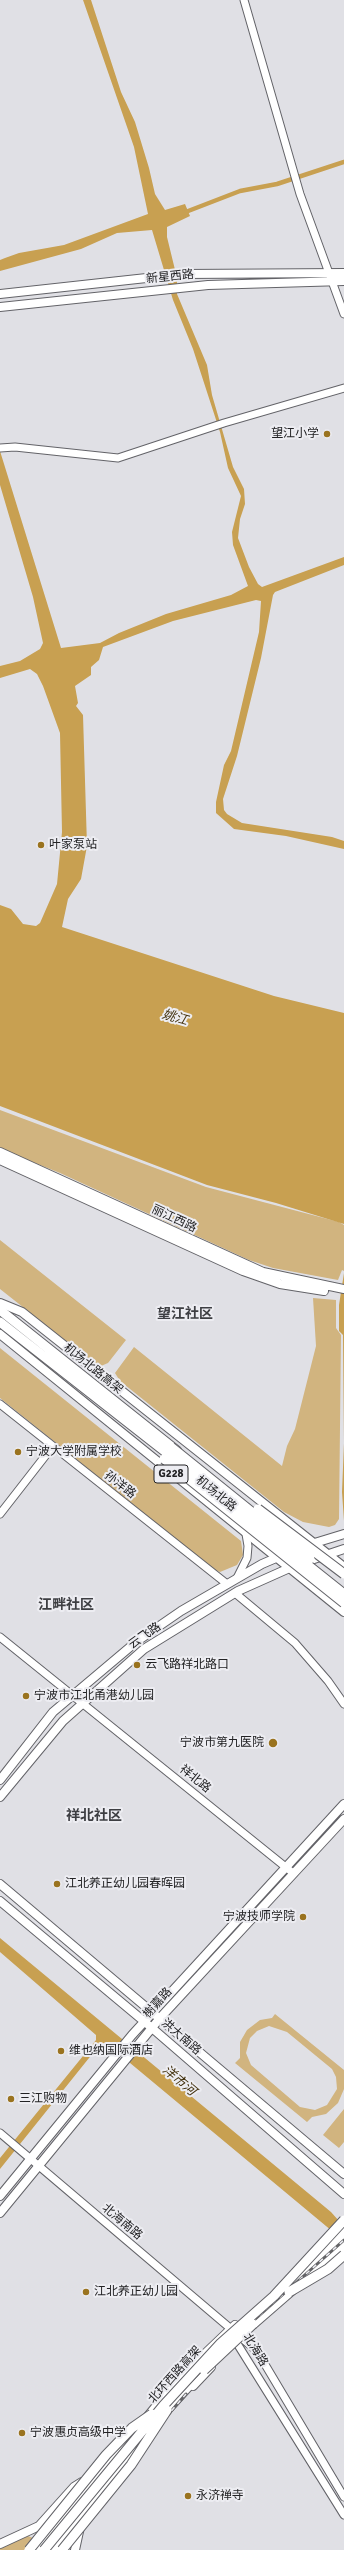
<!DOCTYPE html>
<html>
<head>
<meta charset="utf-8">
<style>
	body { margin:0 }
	canvas { display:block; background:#e0e0e5 }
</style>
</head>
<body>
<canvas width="344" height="2550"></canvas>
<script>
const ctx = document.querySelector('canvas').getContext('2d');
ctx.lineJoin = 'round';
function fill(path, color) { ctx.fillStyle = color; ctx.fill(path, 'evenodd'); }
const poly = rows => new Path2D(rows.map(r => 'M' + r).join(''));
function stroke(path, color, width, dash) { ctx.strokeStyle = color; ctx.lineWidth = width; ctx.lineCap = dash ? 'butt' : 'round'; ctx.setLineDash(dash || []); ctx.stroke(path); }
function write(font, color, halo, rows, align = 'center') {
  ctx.font = font + ' Signika,"Noto Sans SC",sans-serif'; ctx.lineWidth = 4; ctx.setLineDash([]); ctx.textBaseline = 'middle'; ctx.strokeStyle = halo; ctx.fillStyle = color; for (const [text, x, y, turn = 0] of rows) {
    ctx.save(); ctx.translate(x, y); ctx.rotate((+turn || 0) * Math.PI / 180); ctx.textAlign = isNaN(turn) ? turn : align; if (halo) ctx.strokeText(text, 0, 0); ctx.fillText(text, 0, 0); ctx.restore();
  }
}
fill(poly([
	[0,1110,206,1187,339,1222,344,1225,344,1271,342,1270,338,1280,273,1268,249,1260,60,1173,0,1149],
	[0,1240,126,1340,108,1363,101,1366,90,1360,0,1289],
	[313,1298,336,1300,336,1328,341,1335,339,1519,335,1525,329,1527,303,1522,284,1512,120,1381,115,1373,134,1347,282,1466,287,1446,295,1429,316,1346],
	[0,1348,241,1541,243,1555,237,1565,220,1572,213,1569,0,1398],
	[275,2014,344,2070,344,2089,338,2103,326,2114,312,2117,307,2122,235,2063,240,2058,240,2042,247,2030,260,2020,272,2018],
	[269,2026,287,2032,332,2069,336,2077,337,2089,327,2105,315,2110,300,2107,251,2065,246,2053,250,2038,257,2031],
	[344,2109,344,2142,339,2148,323,2135],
	[28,2536,33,2538,24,2550,0,2550,0,2548]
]), '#d1b47f');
fill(poly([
	[83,0,91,0,121,92,135,122,149,168,155,194,165,210,185,204,190,216,167,227,167,237,177,278,177,294,207,365,212,395,233,467,244,489,245,504,240,519,238,538,249,567,258,584,262,587,344,557,344,565,275,592,273,595,261,658,237,756,223,799,224,810,227,814,242,823,332,837,344,841,344,849,286,836,234,829,216,813,216,802,224,765,231,751,259,632,261,601,256,600,173,621,103,647,99,660,91,667,91,675,75,686,78,703,76,706,83,715,87,846,81,879,68,899,62,927,274,996,344,1013,344,1224,276,1203,207,1185,0,1106,0,905,11,909,23,924,36,926,40,923,57,884,62,832,60,733,43,686,37,674,30,669,0,678,0,666,20,661,40,649,43,643,33,597,0,485,0,451,61,648,100,643,119,633,166,614,231,595,248,586,233,545,232,532,241,496,228,468,220,432,193,349,173,300,152,230,117,233,81,249,0,271,0,260,5,258,19,253,64,245,148,214,134,147],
	[344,1273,344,1521,342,1492,344,1443,343,1335,339,1331,339,1305],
	[0,1938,331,2212,339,2221,344,2241,106,2043,102,2043,89,2058,0,2169,0,2158,96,2040,96,2035,0,1952]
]), '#c8a051');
stroke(poly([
	[183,213,240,191,277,184,344,162]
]), '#c8a051', 4.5);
const tertiary = poly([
	[244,0,300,194,344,314],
	[0,448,15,447,118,458,224,423,344,388],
	[0,1404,227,1584],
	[0,1514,53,1446],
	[237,1578,247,1558,248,1546,246,1534],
	[235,1593,295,1643,328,1681,344,1704],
	[0,1637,293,1873],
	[0,2133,257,2351,344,2497],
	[233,2337,344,2515]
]);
const secondary = poly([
	[0,1152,263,1272,344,1289],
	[0,1160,243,1271,280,1284,324,1291],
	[308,1545,344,1534],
	[305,1562,344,1549],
	[0,1780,53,1712,136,1642,181,1611,262,1564,283,1555],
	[0,1797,63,1721,144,1649,238,1591,294,1566],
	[0,1884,344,2174],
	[0,1901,152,2028,344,2194],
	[0,2196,132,2035,344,1804],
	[0,2213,160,2018,344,1819]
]);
const primary = poly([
	[0,294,183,274,344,273],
	[0,307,208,285,344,281],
	[0,1303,22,1312,344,1567],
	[0,1334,344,1612],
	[325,2246,344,2229],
	[193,2386,211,2367],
	[105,2489,140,2445],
	[0,2544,39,2526,74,2487,82,2482],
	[39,2550,157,2405,192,2366,235,2325],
	[75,2550,80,2527]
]);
const trunk = poly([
	[0,1310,177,1451],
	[0,1322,167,1453],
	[295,2278,344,2235],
	[253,2324,344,2245],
	[161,2416,196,2378],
	[52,2550,106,2482]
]);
stroke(tertiary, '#636368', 9);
stroke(secondary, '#636368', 10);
stroke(primary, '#636368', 10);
stroke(trunk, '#636368', 11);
stroke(tertiary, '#fff', 7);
stroke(secondary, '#fff', 8);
stroke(primary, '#fff', 8);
stroke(trunk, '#fff', 9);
const rail = poly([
	[148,2438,186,2394],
	[99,2486,165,2408,225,2346,344,2240]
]);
stroke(rail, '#646467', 3);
stroke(rail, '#ededf2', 1.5, [4.5]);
const trunkBridge = poly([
	[171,1447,310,1559],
	[167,1453,344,1594],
	[164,1459,344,1603],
	[258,1509,344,1574],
	[289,2292,328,2269,344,2255],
	[204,2370,253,2324],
	[29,2550,106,2455,132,2428,152,2414],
	[44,2550,163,2406,221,2343,274,2296,344,2220],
	[62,2550,131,2465,167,2410]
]);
stroke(trunkBridge, '#636368', 11, []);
stroke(trunkBridge, '#fff', 9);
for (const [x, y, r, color] of [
	[327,434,4,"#9a731f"],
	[41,845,4,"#9a731f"],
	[18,1452,4,"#9a731f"],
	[137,1665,4,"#9a731f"],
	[26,1696,4,"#9a731f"],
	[273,1743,5,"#9a731f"],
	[57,1884,4,"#9a731f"],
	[303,1917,4,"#9a731f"],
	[61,2051,4,"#9a731f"],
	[11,2099,4,"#9a731f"],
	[86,2292,4,"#9a731f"],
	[22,2433,4,"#9a731f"],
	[188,2496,4,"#9a731f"]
]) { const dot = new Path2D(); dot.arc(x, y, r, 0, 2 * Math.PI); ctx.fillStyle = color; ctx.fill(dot); stroke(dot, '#ededf2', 1.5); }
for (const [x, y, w] of [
	[171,1474,34]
]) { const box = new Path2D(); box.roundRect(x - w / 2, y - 9, w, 18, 3); ctx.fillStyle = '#ededf2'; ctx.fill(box); stroke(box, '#232325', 1); }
write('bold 11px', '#232325', null, [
	["G228",171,1474]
]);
write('12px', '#232325', '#ededf2', [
	["新星西路",170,277,-6],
	["丽江西路",174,1219,25],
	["机场北路高架",93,1369,39],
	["孙洋路",120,1485,38],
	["机场北路",216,1494,39],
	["云飞路",145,1636,-35],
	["祥北路",195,1779,39],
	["榭嘉路",158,2003,-48],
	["洪大南路",181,2037,41],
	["北海南路",122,2222,40],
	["北海路",255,2350,59],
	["北环西路高架",175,2375,-48]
]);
write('12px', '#232325', '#ededf2', [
	["望江小学",319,434,"right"],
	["叶家泵站",49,845],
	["宁波大学附属学校",26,1452],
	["云飞路祥北路口",145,1665],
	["宁波市江北甬港幼儿园",34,1696],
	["宁波市第九医院",264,1743,"right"],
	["江北养正幼儿园春晖园",65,1884],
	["宁波技师学院",295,1917,"right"],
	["维也纳国际酒店",69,2051],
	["三江购物",19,2099],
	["江北养正幼儿园",94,2292],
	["宁波惠贞高级中学",30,2433],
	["永济禅寺",196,2496]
], 'left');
write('italic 13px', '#443310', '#ededf2', [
	["姚江",175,1018,16],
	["洋市河",179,2081,40]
]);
write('bold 14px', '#3d3e42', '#ededf2', [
	["望江社区",185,1314],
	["江畔社区",66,1605],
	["祥北社区",94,1816]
]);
</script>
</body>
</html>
